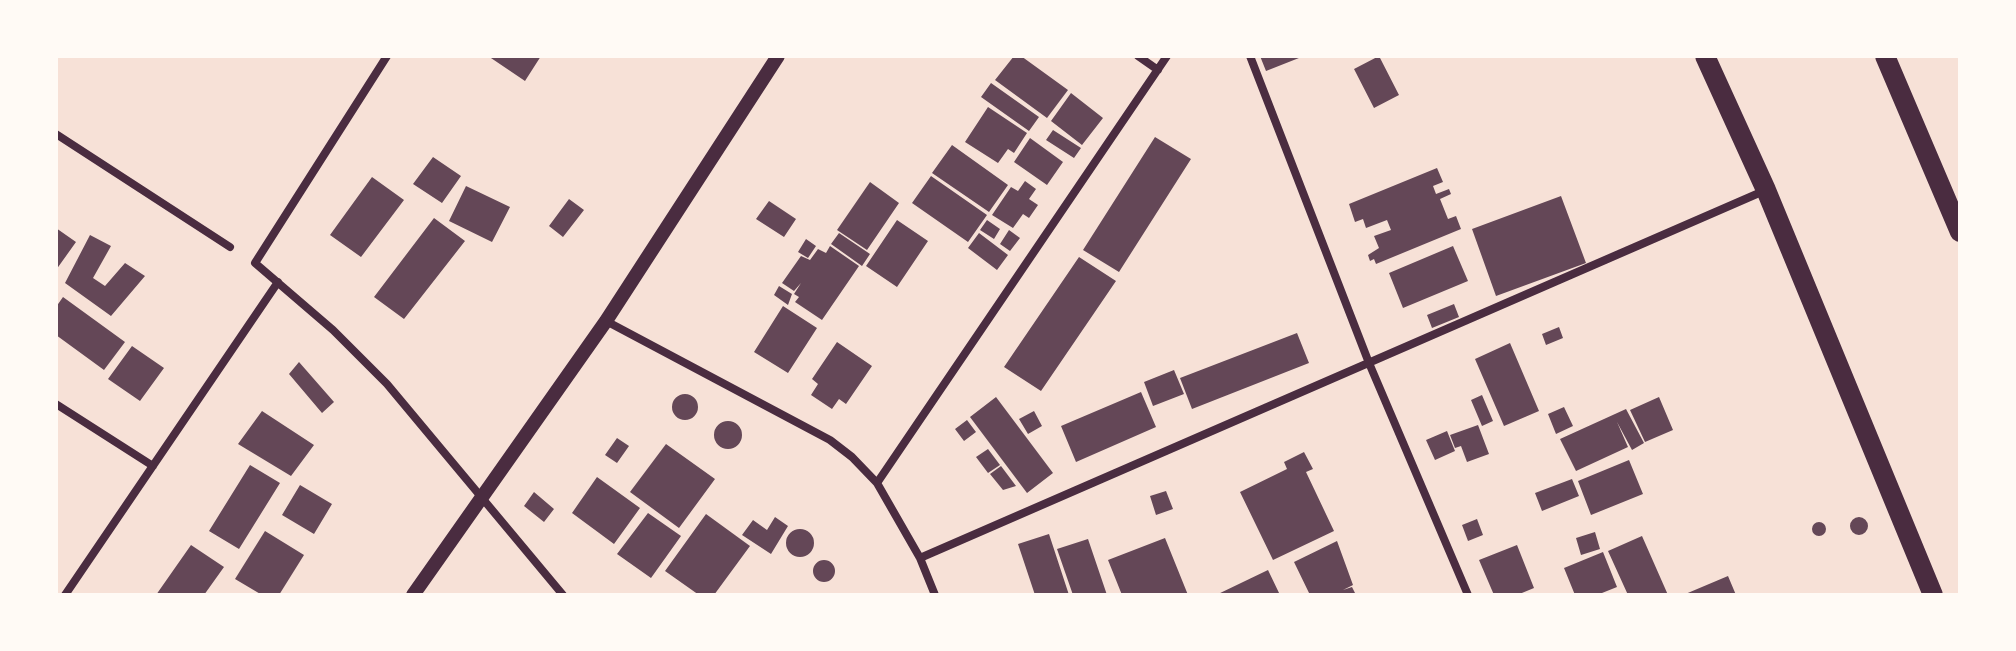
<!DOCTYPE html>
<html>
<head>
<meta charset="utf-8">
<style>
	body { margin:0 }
	#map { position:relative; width:2016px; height:651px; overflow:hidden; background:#f7e1d7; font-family:"Exo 2",sans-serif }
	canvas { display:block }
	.frame { position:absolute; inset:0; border:58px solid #fffaf5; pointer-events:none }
</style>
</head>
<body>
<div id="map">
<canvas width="2016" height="651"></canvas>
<div class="frame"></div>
</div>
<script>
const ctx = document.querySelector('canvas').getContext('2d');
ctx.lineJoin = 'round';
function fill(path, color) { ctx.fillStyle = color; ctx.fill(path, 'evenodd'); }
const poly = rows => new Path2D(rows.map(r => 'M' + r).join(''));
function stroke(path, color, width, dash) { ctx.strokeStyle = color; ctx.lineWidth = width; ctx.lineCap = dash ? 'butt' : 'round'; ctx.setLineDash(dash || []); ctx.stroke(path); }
fill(poly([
	[488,56,541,56,525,81],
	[1014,56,1021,56,1068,90,1047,118,995,80],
	[1260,56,1304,56,1266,71],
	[1379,56,1399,95,1374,108,1354,69],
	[991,83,1039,117,1029,131,981,97],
	[1071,93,1103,118,1082,145,1051,121],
	[988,107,1027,133,1014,153,1008,149,998,163,965,142],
	[1053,130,1081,148,1074,158,1046,140],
	[1155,137,1191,159,1119,272,1083,250],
	[1030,138,1063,162,1047,185,1014,162],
	[952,145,1008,185,989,212,932,173],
	[433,157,461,176,442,203,413,184],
	[1437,168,1443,182,1433,186,1436,194,1449,189,1451,194,1440,199,1448,219,1456,216,1461,229,1376,264,1374,259,1370,261,1368,255,1379,248,1374,236,1391,230,1387,220,1366,228,1363,219,1355,222,1349,204],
	[931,176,987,215,968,242,912,203],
	[372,177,404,200,361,257,330,235],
	[1025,181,1036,189,1029,199,1038,205,1029,218,1023,214,1013,228,992,215,1011,187,1018,191],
	[870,182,899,203,867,250,837,230],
	[466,186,510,207,492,242,449,221],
	[1561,196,1586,263,1496,296,1472,229],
	[569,199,584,210,563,237,549,226],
	[769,201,796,219,784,237,756,219],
	[434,218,465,241,404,319,374,297],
	[897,220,928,241,897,287,866,266],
	[987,220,1000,229,994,239,980,230],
	[56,228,76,242,56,270],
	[1009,230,1020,238,1010,251,1000,244],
	[839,233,870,254,862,266,831,244],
	[979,233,1008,255,997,270,968,248],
	[90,235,111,246,93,278,105,286,125,263,145,276,111,316,65,283],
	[806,239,816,246,808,258,798,252],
	[830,246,859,266,822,320,795,302,799,297,794,294,801,283,794,291,782,283,801,256,810,260,818,249,826,253],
	[1453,246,1468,281,1403,308,1389,273],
	[1079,257,1116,281,1041,391,1004,367],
	[779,286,792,294,788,305,774,295],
	[63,297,125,342,104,370,56,335,56,307],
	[1454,304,1459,317,1432,328,1427,315],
	[783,306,817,328,788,373,754,352],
	[1559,327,1563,338,1546,345,1542,334],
	[1297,333,1309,363,1192,409,1180,378],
	[837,342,872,366,846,404,839,399,832,409,811,395,818,384,812,379],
	[1510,343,1539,411,1504,426,1475,359],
	[132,346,164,368,140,401,108,379],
	[299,362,334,402,322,413,289,374],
	[1174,370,1184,394,1153,406,1144,382],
	[1141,392,1156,427,1076,462,1061,426],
	'672 407a13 13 0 1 1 26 0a13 13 0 1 1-26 0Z',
	[1482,395,1493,421,1482,426,1471,400],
	[996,397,1053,473,1027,493,970,417],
	[1659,397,1673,430,1645,442,1630,410],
	[1564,407,1573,426,1556,434,1548,414],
	[1626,409,1644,443,1632,450,1617,422,1628,447,1576,471,1560,439],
	[262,411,314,445,291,476,238,444],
	[1034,411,1042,426,1028,434,1019,419],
	[967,420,976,432,964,441,955,429],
	'714 435a14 14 0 1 1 28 0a14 14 0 1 1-28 0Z',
	[1478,425,1489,454,1467,462,1461,446,1455,448,1450,435],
	[1447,431,1455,451,1435,460,1426,440],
	[617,438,629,446,617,463,605,455],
	[666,444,715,479,679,528,630,492],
	[988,449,1000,465,988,473,976,457],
	[1304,452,1313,469,1306,472,1334,531,1273,560,1240,492,1287,469,1284,462],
	[1629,460,1643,494,1591,515,1578,481],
	[250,465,280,483,239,549,209,531],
	[1001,466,1016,486,1003,490,990,474],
	[597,477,640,508,614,544,572,513],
	[1572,479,1579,496,1542,511,1535,493],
	[300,485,332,504,314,534,282,515],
	[1166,491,1173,509,1156,515,1150,496],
	[534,492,554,509,544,522,524,506],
	[648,513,681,536,651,578,617,554],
	[706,514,750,546,714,595,699,595,665,571],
	'1850 526a9 9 0 1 1 18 0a9 9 0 1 1-18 0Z',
	[775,517,788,526,771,554,742,535,753,520,767,530],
	[1477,519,1483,535,1468,541,1462,525],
	'1812 529a7 7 0 1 1 14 0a7 7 0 1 1-14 0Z',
	'786 543a14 14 0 1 1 28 0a14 14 0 1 1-28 0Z',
	[265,531,304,555,279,595,262,595,235,579],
	[1595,532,1600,549,1581,555,1576,538],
	[1049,534,1069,595,1035,595,1018,544],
	[1642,536,1668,595,1628,595,1608,551],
	[1165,538,1188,595,1122,595,1108,560],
	[1088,539,1107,595,1073,595,1057,549],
	[1337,541,1353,585,1343,590,1352,587,1356,595,1310,595,1294,562],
	[191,545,224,567,204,595,156,595],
	[1517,545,1534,588,1517,595,1494,595,1479,560],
	[1603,552,1617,587,1597,595,1575,595,1564,568],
	'813 571a11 11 0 1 1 22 0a11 11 0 1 1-22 0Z',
	[1268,570,1280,595,1216,595],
	[1728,576,1736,595,1683,595]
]), '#644757');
stroke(poly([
	[387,56,255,263,333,330,387,384,563,595],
	[1138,56,1158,70],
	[1250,56,1369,363,1468,595],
	[56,134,230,247],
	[606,321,830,440,852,457,877,483,920,558,935,595],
	[56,404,153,466],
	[877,483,1167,56],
	[920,558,1766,190],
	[65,595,278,282]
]), '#4a2c40', 8);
stroke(poly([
	[413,595,606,321,778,56]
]), '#4a2c40', 14);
stroke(poly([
	[1705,56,1766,190,1933,595],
	[1885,56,1960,232]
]), '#4a2c40', 20);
</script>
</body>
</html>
